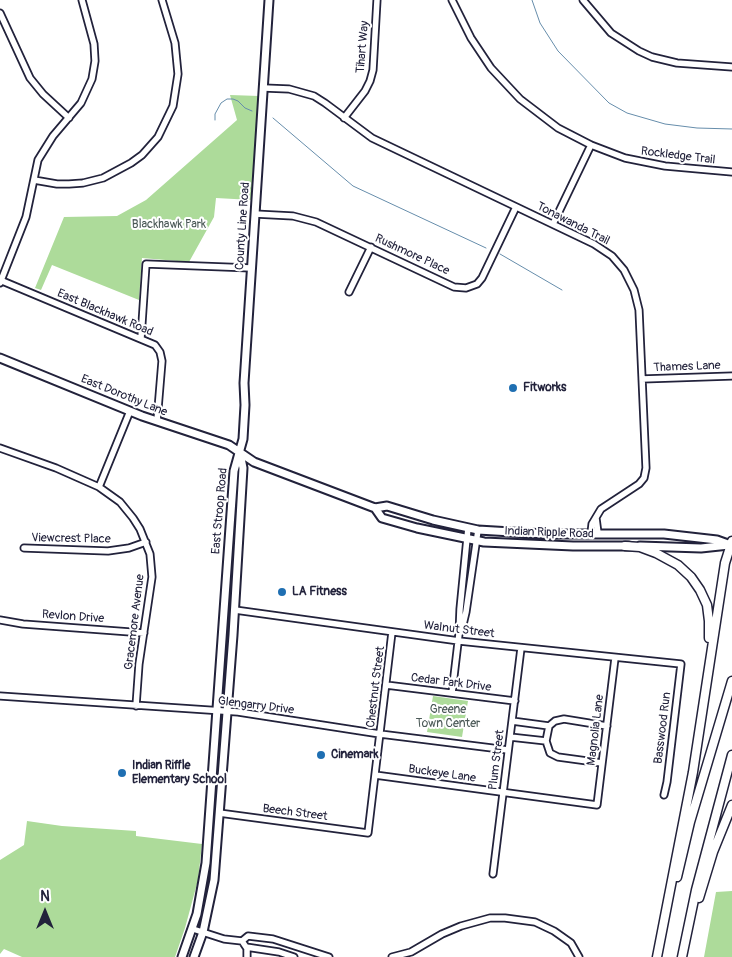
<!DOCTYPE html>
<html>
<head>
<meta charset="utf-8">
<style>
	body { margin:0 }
	#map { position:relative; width:732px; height:957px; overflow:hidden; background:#fff; font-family:Pangolin,sans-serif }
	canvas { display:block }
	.north { position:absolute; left:20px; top:887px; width:50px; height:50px; -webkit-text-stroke:4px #fff; paint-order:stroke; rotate:0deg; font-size:14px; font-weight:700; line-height:20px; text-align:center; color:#22223b }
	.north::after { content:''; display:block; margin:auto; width:18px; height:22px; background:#22223b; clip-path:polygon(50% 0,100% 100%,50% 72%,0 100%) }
</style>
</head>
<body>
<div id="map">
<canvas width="732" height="957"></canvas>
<div class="north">N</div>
</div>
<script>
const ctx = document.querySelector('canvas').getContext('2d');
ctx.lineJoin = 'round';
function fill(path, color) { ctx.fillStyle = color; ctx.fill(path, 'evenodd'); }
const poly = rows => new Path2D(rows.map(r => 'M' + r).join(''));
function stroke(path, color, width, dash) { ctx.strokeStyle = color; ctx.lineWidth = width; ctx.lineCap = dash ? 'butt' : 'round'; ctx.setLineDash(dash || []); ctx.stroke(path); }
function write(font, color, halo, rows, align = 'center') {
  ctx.font = font + ' Pangolin,sans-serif'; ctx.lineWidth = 4; ctx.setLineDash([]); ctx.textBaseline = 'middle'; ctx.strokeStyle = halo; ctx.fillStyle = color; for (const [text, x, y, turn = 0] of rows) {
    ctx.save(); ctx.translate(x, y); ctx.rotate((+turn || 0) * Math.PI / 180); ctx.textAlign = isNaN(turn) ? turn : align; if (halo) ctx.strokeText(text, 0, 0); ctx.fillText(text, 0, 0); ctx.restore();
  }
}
fill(poly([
	[230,95,259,96,252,200,216,198,214,217,189,262,142,258,139,300,52,265,41,290,35,288,64,217,117,216,146,200,237,120],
	[433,696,468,701,462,737,427,732],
	[27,821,62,826,136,831,136,836,202,844,198,880,185,928,175,957,22,957,4,949,0,954,0,860,24,845],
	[732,891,732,957,704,957,716,892]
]), '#addb9a');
stroke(poly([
	[532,0,540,23,558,51,609,103,627,113,665,124,697,128,732,129],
	[273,118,353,186,486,248],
	[215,120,215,114,221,103,227,99,233,99,238,101,245,108,252,111],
	[500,254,562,290]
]), '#668dab', 1);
const minor = poly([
	[452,0,471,38,491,68,520,99,558,128,591,145,625,158,665,166,732,172],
	[583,0,611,33,639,51,652,57,677,63,732,67],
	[0,13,30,78,43,94,69,118],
	[264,88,289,89,314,96,325,103,372,138,594,244,612,256,624,270,634,290,639,310,646,468,644,478,639,484,601,509,592,524,591,533],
	[344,118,365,91,370,81,373,70,377,0],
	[34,180,57,184,69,184,83,183,103,178,131,163,142,155,158,137,173,106,178,74,175,43,162,0],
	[255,214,293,216,316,222,454,287,466,288,477,284,482,278,516,207],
	[553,224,591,145],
	[0,280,155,345,160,352,162,361,157,421],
	[0,283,26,217,38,160,53,136,81,103,92,79,95,61,94,44,82,0],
	[349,292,371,247],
	[141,338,146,264,251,268],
	[642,379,732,376],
	[0,448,56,468,99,487,120,502,133,518,140,529,150,554,152,577,139,664,136,706],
	[99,487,130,411],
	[596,518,598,533],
	[24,548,108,551,129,548,146,542],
	[235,610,459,641,681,664,667,782,664,795],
	[0,620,23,624,144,633],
	[459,634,462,629,466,612,478,530],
	[386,685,515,701],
	[452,693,459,634,460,609,468,528],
	[0,696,238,712,380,734,508,750],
	[512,721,549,726],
	[510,737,546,741],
	[602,763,558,757,550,753,546,741,549,726,555,721,564,719,607,726],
	[375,775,597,805,615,658],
	[219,813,368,833,392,632],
	[493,874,521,648],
	[193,929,224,939,242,941],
	[242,941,248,936,273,939,329,957],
	[242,941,246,947,279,952,294,957],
	[247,957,247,947],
	[392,957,411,952,442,934,461,926,490,918,505,918,535,922,554,931,571,943,579,957]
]);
const major = poly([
	[0,358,142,416,229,445,254,462,375,508,387,506,433,520,478,530,545,534,664,534,717,540,731,545],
	[375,508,382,518,417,528,484,542,573,546,629,546],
	[640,546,701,548,729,545],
	[182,957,197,914,206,863,234,471,243,439,245,405,244,383,269,0],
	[194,957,203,932,214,880,233,635,243,468,240,453]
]);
const highway = poly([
	[625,546,640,547,656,553,678,565,691,577,700,590,707,605,709,621,709,638],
	[677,877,690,822,732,681],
	[699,898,713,852,732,805],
	[657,957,693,772,725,563,732,541],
	[682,957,696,890,732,755]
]);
stroke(minor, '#22223b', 9);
stroke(major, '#22223b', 11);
stroke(highway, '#22223b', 11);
stroke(minor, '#fff', 5.5);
stroke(major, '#fff', 7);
stroke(highway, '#fff', 8);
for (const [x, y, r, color] of [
	[513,388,5,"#1f6fb2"],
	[282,592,5,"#1f6fb2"],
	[321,755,5,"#1f6fb2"],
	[122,773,5,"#1f6fb2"]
]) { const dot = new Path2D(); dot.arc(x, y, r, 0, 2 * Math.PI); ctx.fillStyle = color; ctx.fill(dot); stroke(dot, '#fff', 2); }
write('12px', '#22223b', '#fff', [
	["Tihart Way",363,47,-85],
	["Rockledge Trail",678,156,7],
	["Tonawanda Trail",573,224,27],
	["County Line Road",243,226,-86],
	["Rushmore Place",412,255,25],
	["East Blackhawk Road",105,313,23],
	["Thames Lane",687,367,-2],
	["East Dorothy Lane",124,396,22],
	["East Stroop Road",220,511,-85],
	["Indian Ripple Road",549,533,2],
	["Viewcrest Place",71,539,1],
	["Revlon Drive",73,617,4],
	["Gracemore Avenue",135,622,-83],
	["Walnut Street",459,630,7],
	["Cedar Park Drive",451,683,7],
	["Chestnut Street",376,687,-83],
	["Glengarry Drive",256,706,7],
	["Basswood Run",663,728,-83],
	["Magnolia Lane",596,730,-83],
	["Plum Street",497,760,-83],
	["Buckeye Lane",442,774,8],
	["Beech Street",295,813,7]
]);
write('12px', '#4c5a58', '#fff', [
	["Blackhawk Park",169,225],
	["Greene",448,710],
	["Town Center",448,724]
]);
write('bold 12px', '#22223b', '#fff', [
	["Fitworks",523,388],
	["LA Fitness",292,592],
	["Cinemark",331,755],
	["Indian Riffle",132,766],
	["Elementary School",132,780]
], 'left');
</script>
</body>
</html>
